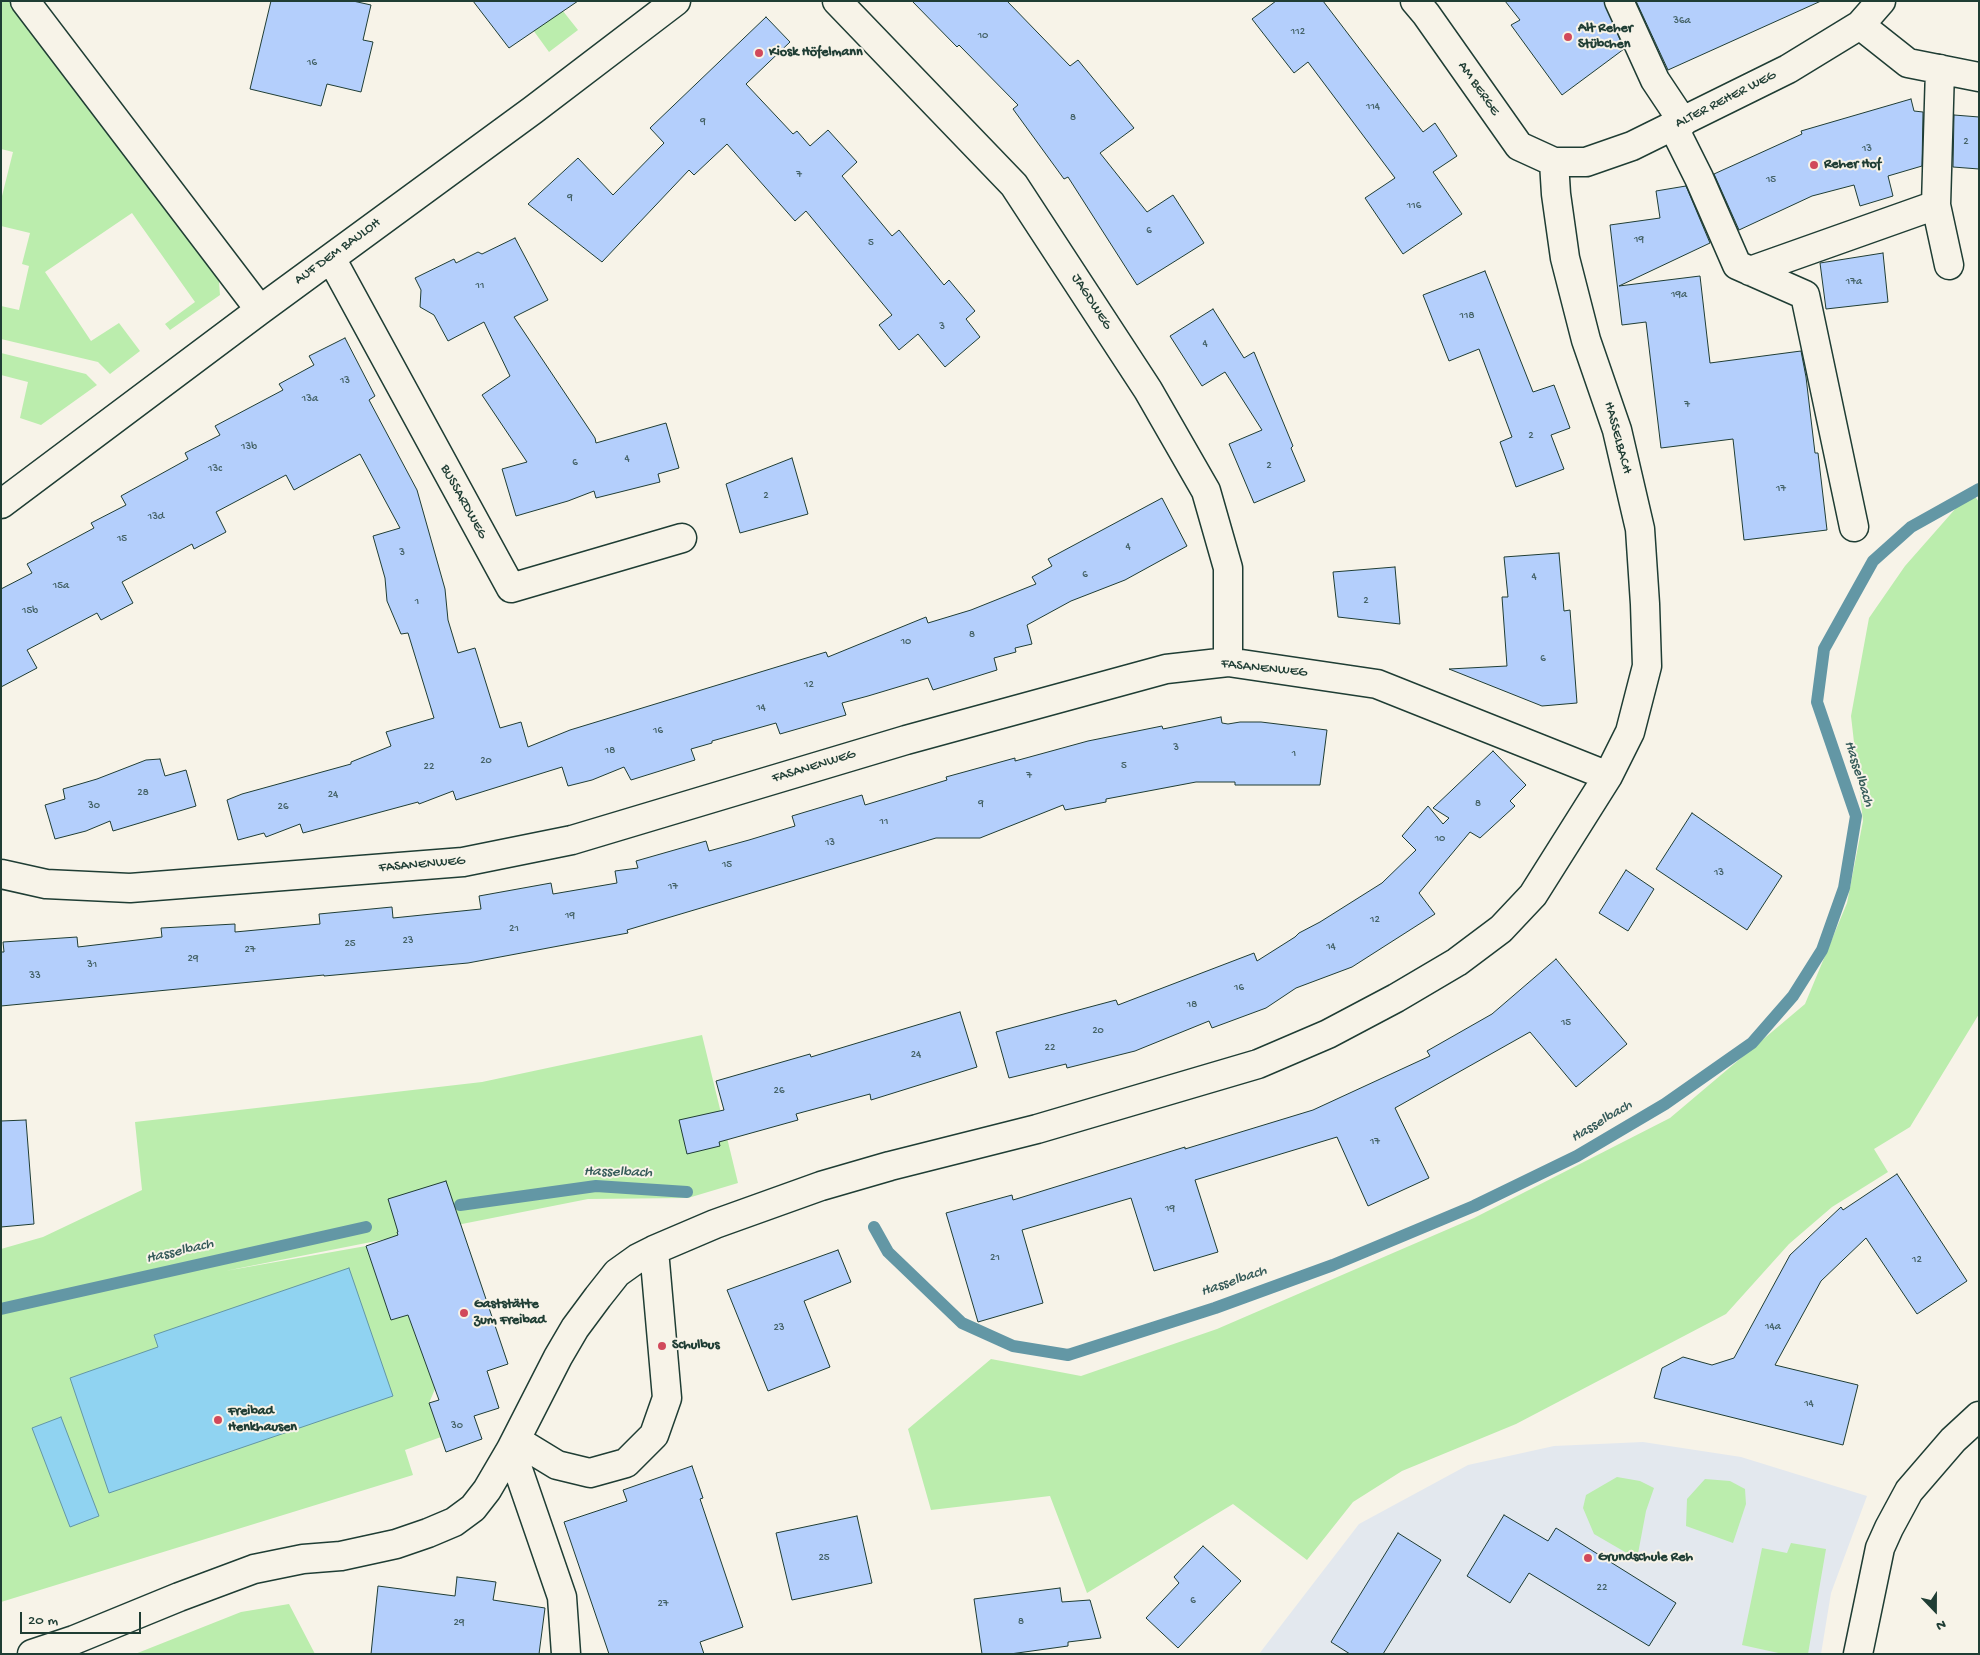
<!DOCTYPE html>
<html>
<head>
<meta charset="utf-8">
<style>
	body { margin:0 }
	#map { position:relative; width:1980px; height:1655px; overflow:hidden; background:#f7f3e8; font-family:"Gochi Hand",sans-serif }
	canvas { display:block }
	.frame { position:absolute; inset:0; border:2px solid #1f3d34; pointer-events:none }
	.north { position:absolute; left:1910px; top:1585px; width:50px; height:50px; -webkit-text-stroke:4px #f7f3e8; paint-order:stroke; rotate:158deg; font-size:14px; font-weight:700; line-height:20px; text-align:center; color:#1f3d34 }
	.north::after { content:''; display:block; margin:auto; width:18px; height:22px; background:#1f3d34; clip-path:polygon(50% 0,100% 100%,50% 72%,0 100%) }
	.scale { position:absolute; left:20px; top:1612px; width:121px; height:22px; box-sizing:border-box; border:2px solid #1f3d34; border-top:0; padding-left:6px; font-size:15px; line-height:18px; white-space:nowrap; color:#1f3d34; -webkit-text-stroke:4px #f7f3e8; paint-order:stroke }
</style>
</head>
<body>
<div id="map">
<canvas width="1980" height="1655"></canvas>
<div class="frame"></div>
<div class="north">N</div>
<div class="scale">20 m</div>
</div>
<script>
const ctx = document.querySelector('canvas').getContext('2d');
ctx.lineJoin = 'round';
function fill(path, color) { ctx.fillStyle = color; ctx.fill(path, 'evenodd'); }
const poly = rows => new Path2D(rows.map(r => 'M' + r).join(''));
function stroke(path, color, width, dash) { ctx.strokeStyle = color; ctx.lineWidth = width; ctx.lineCap = dash ? 'butt' : 'round'; ctx.setLineDash(dash || []); ctx.stroke(path); }
function write(font, color, halo, rows, align = 'center') {
  ctx.font = font + ' "Gochi Hand",sans-serif'; ctx.lineWidth = 4; ctx.setLineDash([]); ctx.textBaseline = 'middle'; ctx.strokeStyle = halo; ctx.fillStyle = color; for (const [text, x, y, turn = 0] of rows) {
    ctx.save(); ctx.translate(x, y); ctx.rotate((+turn || 0) * Math.PI / 180); ctx.textAlign = isNaN(turn) ? turn : align; if (halo) ctx.strokeText(text, 0, 0); ctx.fillText(text, 0, 0); ctx.restore();
  }
}
fill(poly([
	[1643,1442,1741,1457,1867,1496,1831,1593,1821,1654,1259,1654,1359,1524,1468,1465,1554,1446]
]), '#e3e8ee');
fill(poly([
	[1,1,14,1,218,269,220,295,170,330,165,324,195,302,132,213,45,272,91,341,119,323,140,351,110,374,98,362,1,339,1,306,19,310,29,266,22,264,30,233,1,226,1,200,13,152,1,149],
	[512,1,555,1,578,30,549,52],
	[1,353,86,374,97,385,41,425,20,418,28,382,1,375],
	[1971,491,1979,502,1979,1014,1910,1127,1874,1149,1888,1172,1832,1207,1789,1244,1726,1314,1516,1424,1402,1471,1353,1502,1307,1560,1233,1504,1087,1593,1050,1496,931,1510,908,1429,991,1359,1081,1376,1217,1329,1474,1218,1670,1118,1805,1004,1847,903,1863,821,1851,716,1869,618,1905,566],
	[702,1035,738,1183,688,1198,588,1199,225,1271,366,1246,391,1320,408,1315,435,1389,429,1403,441,1437,405,1450,413,1475,1,1602,1,1249,43,1237,142,1190,135,1122,482,1082],
	[1617,1477,1640,1481,1654,1488,1646,1511,1637,1559,1594,1534,1583,1508,1586,1495],
	[1705,1479,1730,1481,1745,1489,1746,1504,1733,1543,1686,1526,1687,1499],
	[1791,1543,1826,1549,1808,1654,1783,1654,1742,1645,1762,1548,1787,1553],
	[289,1604,315,1654,135,1654,241,1612]
]), '#bbedad');
const water = poly([
	[349,1268,393,1396,109,1493,70,1378,158,1347,154,1335,349,1268],
	[61,1417,99,1516,70,1527,32,1428,61,1417]
]);
fill(water, '#90d3f1');
stroke(water, '#6397a5', 1);
stroke(poly([
	[460,1205,596,1186,687,1192],
	[874,1227,888,1252,962,1323,1013,1346,1068,1355,1215,1308,1333,1265,1474,1206,1577,1156,1665,1104,1752,1043,1793,996,1822,950,1844,888,1856,816,1817,702,1824,649,1873,561,1911,527,1979,489],
	[1,1309,366,1227]
]), '#6397a5', 12);
const building = poly([
	[271,1,353,1,371,5,363,40,373,42,361,92,327,84,321,106,250,89,271,1],
	[473,1,578,1,509,48,473,1],
	[912,1,1007,1,1070,66,1078,60,1134,128,1100,153,1147,212,1173,195,1204,243,1137,285,1068,177,1064,179,1013,109,1018,105,959,45,957,47,912,1],
	[1276,1,1323,1,1423,132,1435,123,1457,156,1433,172,1462,214,1403,254,1365,198,1395,178,1308,62,1294,73,1252,19,1276,1],
	[1505,1,1604,1,1624,49,1562,95,1511,25,1520,20,1505,1],
	[1636,1,1821,1,1668,70,1636,1],
	[766,17,790,42,746,84,793,134,797,131,810,146,828,130,857,162,842,176,892,236,899,230,944,285,949,280,975,311,966,319,980,337,945,367,918,334,899,350,879,325,892,315,806,211,795,221,727,144,694,175,689,170,602,262,528,204,578,158,613,195,664,143,650,128,766,17],
	[1911,99,1914,111,1923,112,1922,166,1888,176,1893,196,1860,206,1854,185,1812,196,1739,230,1714,174,1802,134,1801,131,1911,99],
	[1954,115,1979,117,1979,169,1953,167,1954,115],
	[1686,186,1710,243,1619,286,1700,276,1710,363,1801,351,1806,377,1815,453,1818,453,1827,530,1744,540,1733,439,1661,448,1646,322,1622,325,1610,225,1660,218,1656,191,1686,186],
	[515,238,548,300,514,317,595,438,596,443,666,423,679,468,658,474,660,482,596,498,594,491,568,501,516,516,502,469,527,462,482,395,510,376,484,322,448,341,434,315,420,307,421,290,415,278,454,259,456,263,478,252,482,254,515,238],
	[1883,253,1888,302,1826,309,1820,263,1883,253],
	[1485,271,1533,392,1554,385,1570,428,1551,435,1564,469,1516,487,1500,442,1512,437,1479,349,1449,361,1423,295,1485,271],
	[1213,309,1244,358,1254,352,1293,446,1291,448,1305,481,1254,503,1229,444,1262,430,1225,372,1202,386,1170,336,1213,309],
	[345,338,375,396,369,400,417,490,445,589,448,620,458,653,475,648,500,728,521,722,528,747,570,730,826,652,828,657,926,617,928,623,971,610,1036,584,1032,577,1052,566,1048,559,1162,498,1187,546,1125,580,1071,601,1027,625,1032,644,1015,648,1016,652,994,658,997,670,933,690,928,678,868,696,842,703,846,715,780,734,776,723,712,741,712,743,691,749,695,760,631,780,624,767,592,780,568,786,562,767,456,800,453,791,419,804,418,802,303,833,300,824,266,837,264,833,238,840,227,800,242,794,351,764,351,762,391,746,386,732,434,718,408,633,401,634,387,601,385,578,373,536,400,528,360,454,294,490,286,475,216,512,226,532,194,549,192,544,122,582,133,603,101,620,97,613,27,650,37,668,1,687,1,589,32,573,27,564,94,528,91,523,126,505,121,496,188,459,185,453,220,435,215,426,283,390,279,384,314,365,309,356,345,338],
	[792,458,808,514,740,533,726,484,792,458],
	[1559,553,1564,611,1570,610,1577,703,1542,706,1449,669,1507,666,1502,597,1508,597,1504,557,1559,553],
	[1395,567,1400,624,1338,617,1333,572,1395,567],
	[1221,717,1222,723,1228,724,1240,722,1261,722,1327,730,1320,785,1235,785,1235,782,1196,782,1106,799,1106,802,1065,810,1063,805,980,838,936,838,627,930,628,933,468,963,324,976,324,975,1,1006,1,952,4,952,3,942,77,937,78,947,162,937,161,928,235,924,235,932,320,924,319,914,392,907,393,918,481,909,479,896,551,883,553,894,617,883,615,871,638,868,636,861,706,841,709,851,749,840,795,826,792,816,862,795,865,805,947,780,946,777,1015,758,1015,761,1088,741,1162,726,1163,729,1221,717],
	[1493,751,1526,785,1510,801,1515,806,1480,838,1470,832,1419,893,1435,914,1352,967,1296,988,1266,1008,1212,1028,1209,1021,1135,1051,1067,1068,1066,1064,1009,1078,996,1032,1116,1000,1118,1005,1254,953,1257,961,1295,937,1299,933,1320,922,1382,883,1416,850,1402,836,1428,806,1443,824,1449,818,1433,808,1493,751],
	[160,759,165,776,186,770,196,806,113,831,110,821,86,831,55,839,45,805,65,799,63,789,97,779,146,760,160,759],
	[1692,813,1782,876,1747,930,1656,869,1692,813],
	[1626,870,1654,889,1628,931,1599,913,1626,870],
	[1556,959,1627,1044,1576,1087,1530,1032,1395,1108,1429,1178,1368,1206,1337,1137,1195,1180,1218,1252,1154,1271,1131,1198,1022,1230,1043,1303,978,1322,946,1213,1012,1195,1013,1200,1185,1147,1185,1149,1313,1110,1430,1056,1427,1051,1492,1014,1556,959],
	[960,1012,977,1067,871,1100,870,1094,796,1114,798,1120,719,1142,720,1146,687,1154,679,1120,724,1110,716,1081,810,1054,811,1057,960,1012],
	[26,1120,34,1224,1,1227,1,1121,26,1120],
	[1897,1174,1967,1281,1917,1314,1866,1238,1821,1281,1775,1365,1858,1385,1843,1445,1654,1398,1662,1368,1683,1357,1712,1365,1734,1358,1790,1255,1841,1207,1843,1210,1897,1174],
	[446,1181,508,1364,487,1371,499,1408,474,1416,482,1439,446,1452,429,1403,439,1400,408,1315,391,1320,366,1246,398,1235,397,1232,398,1232,388,1199,446,1181],
	[838,1250,851,1282,804,1301,830,1367,768,1391,727,1290,838,1250],
	[692,1466,703,1498,700,1499,743,1627,700,1642,704,1654,609,1654,564,1522,627,1501,623,1490,692,1466],
	[1504,1515,1548,1541,1556,1528,1676,1603,1649,1646,1529,1573,1510,1603,1467,1576,1504,1515],
	[857,1516,872,1583,792,1600,776,1533,857,1516],
	[1398,1533,1441,1560,1383,1654,1350,1654,1331,1642,1398,1533],
	[1203,1546,1241,1581,1178,1648,1146,1618,1179,1583,1174,1577,1203,1546],
	[457,1577,496,1582,493,1600,545,1608,539,1654,371,1654,378,1586,455,1596,457,1577],
	[1060,1588,1062,1602,1090,1600,1101,1638,1068,1642,1068,1646,1010,1654,982,1654,974,1599,1060,1588]
]);
fill(building, '#b4cffc');
stroke(building, '#1f3d34', 1);
const minor = poly([
	[25,1,260,310],
	[837,1,1014,185,1148,390,1206,491,1228,568,1228,662],
	[1415,1,1426,14,1519,146,1554,162,1586,162,1632,146,1788,69,1860,25,1881,1],
	[1619,1,1655,80,1683,122],
	[1860,25,1908,63,1979,77],
	[1940,69,1936,205,1949,265],
	[1673,126,1699,178,1737,265,1805,295,1854,527],
	[331,258,511,588,682,538],
	[1750,271,1936,205],
	[1,504,260,310,533,110,676,1],
	[1,874,46,884,130,888,463,862,572,840,906,740,1166,669,1228,662,1377,684,1608,776],
	[516,1440,557,1465,590,1473,626,1463,654,1435,667,1398,654,1250],
	[511,1449,562,1597,566,1654],
	[32,1654,74,1640,179,1597,254,1569,303,1559,341,1556,396,1544,428,1533,454,1522,473,1508,487,1490,511,1449,558,1357,575,1328,598,1297,617,1273,638,1258,654,1250,715,1224,821,1186,890,1166,1037,1129,1258,1064,1328,1034,1396,998,1457,962,1501,929,1533,895,1608,776,1630,732,1647,666,1645,604,1640,529,1617,430,1586,340,1565,258,1556,194,1554,162],
	[1858,1654,1880,1548,1889,1528,1909,1491,1953,1440,1979,1416]
]);
stroke(minor, '#1f3d34', 31);
stroke(minor, '#f7f3e8', 28);
for (const [x, y, r, color] of [
	[1568,37,5,"#d1495b"],
	[759,53,5,"#d1495b"],
	[1814,165,5,"#d1495b"],
	[464,1313,5,"#d1495b"],
	[662,1346,5,"#d1495b"],
	[218,1420,5,"#d1495b"],
	[1588,1558,5,"#d1495b"]
]) { const dot = new Path2D(); dot.arc(x, y, r, 0, 2 * Math.PI); ctx.fillStyle = color; ctx.fill(dot); stroke(dot, '#f7f3e8', 2); }
write('11px', '#446266', null, [
	["36a",1682,21],
	["112",1298,32],
	["10",983,36],
	["16",312,63],
	["114",1373,107],
	["8",1073,118],
	["9",703,122],
	["2",1966,142],
	["13",1867,149],
	["7",799,175],
	["15",1771,180],
	["9",570,198],
	["116",1414,206],
	["6",1149,231],
	["19",1639,240],
	["5",871,243],
	["17a",1854,282],
	["11",480,286],
	["19a",1679,295],
	["118",1467,316],
	["3",942,327],
	["4",1205,344],
	["13",345,381],
	["13a",310,399],
	["7",1687,405],
	["2",1531,436],
	["13b",249,447],
	["4",627,459],
	["6",575,463],
	["2",1269,466],
	["13c",215,469],
	["17",1781,489],
	["2",766,496],
	["13d",156,517],
	["15",122,539],
	["4",1128,547],
	["3",402,553],
	["6",1085,575],
	["4",1534,577],
	["15a",61,586],
	["2",1366,601],
	["1",417,602],
	["15b",30,611],
	["8",972,635],
	["10",906,642],
	["6",1543,659],
	["12",809,685],
	["14",761,708],
	["16",658,731],
	["3",1176,748],
	["18",610,751],
	["1",1294,754],
	["20",486,761],
	["5",1124,766],
	["22",429,767],
	["7",1029,776],
	["28",143,793],
	["24",333,795],
	["9",981,804],
	["8",1478,804],
	["30",94,806],
	["26",283,807],
	["11",884,822],
	["10",1440,839],
	["13",830,843],
	["15",727,865],
	["13",1719,873],
	["17",673,887],
	["19",570,916],
	["12",1375,920],
	["21",514,929],
	["23",408,941],
	["25",350,944],
	["14",1331,947],
	["27",250,950],
	["29",193,959],
	["31",92,965],
	["33",35,976],
	["16",1239,988],
	["18",1192,1005],
	["15",1566,1023],
	["20",1098,1031],
	["22",1050,1048],
	["24",916,1055],
	["26",779,1091],
	["17",1375,1142],
	["19",1170,1209],
	["21",995,1258],
	["12",1917,1260],
	["14a",1773,1327],
	["23",779,1328],
	["14",1809,1404],
	["30",457,1426],
	["25",824,1558],
	["22",1602,1588],
	["6",1193,1601],
	["27",663,1604],
	["8",1021,1622],
	["29",459,1623]
]);
write('bold 14px', '#1f3d34', '#f7f3e8', [
	["Alt Reher",1578,29],
	["Stübchen",1578,45],
	["Kiosk Höfelmann",769,53],
	["Reher Hof",1824,165],
	["Gaststätte",474,1305],
	["zum Freibad",474,1321],
	["Schulbus",672,1346],
	["Freibad",228,1412],
	["Henkhausen",228,1428],
	["Grundschule Reh",1598,1558]
], 'left');
write('14px', '#1f3d34', '#f7f3e8', [
	["AM BERGE",1478,89,55],
	["ALTER REHER WEG",1726,100,-27],
	["AUF DEM BAULOH",338,252,-36],
	["JAGDWEG",1091,302,57],
	["HASSELBACH",1617,438,75],
	["BUSSARDWEG",463,502,61],
	["FASANENWEG",1264,669,6],
	["FASANENWEG",814,767,-17],
	["FASANENWEG",422,865,-5]
]);
write('italic 15px', '#365b5a', '#f7f3e8', [
	["Hasselbach",1858,774,72],
	["Hasselbach",1602,1122,-31],
	["Hasselbach",618,1173,1],
	["Hasselbach",180,1252,-13],
	["Hasselbach",1234,1282,-19]
]);
</script>
</body>
</html>
